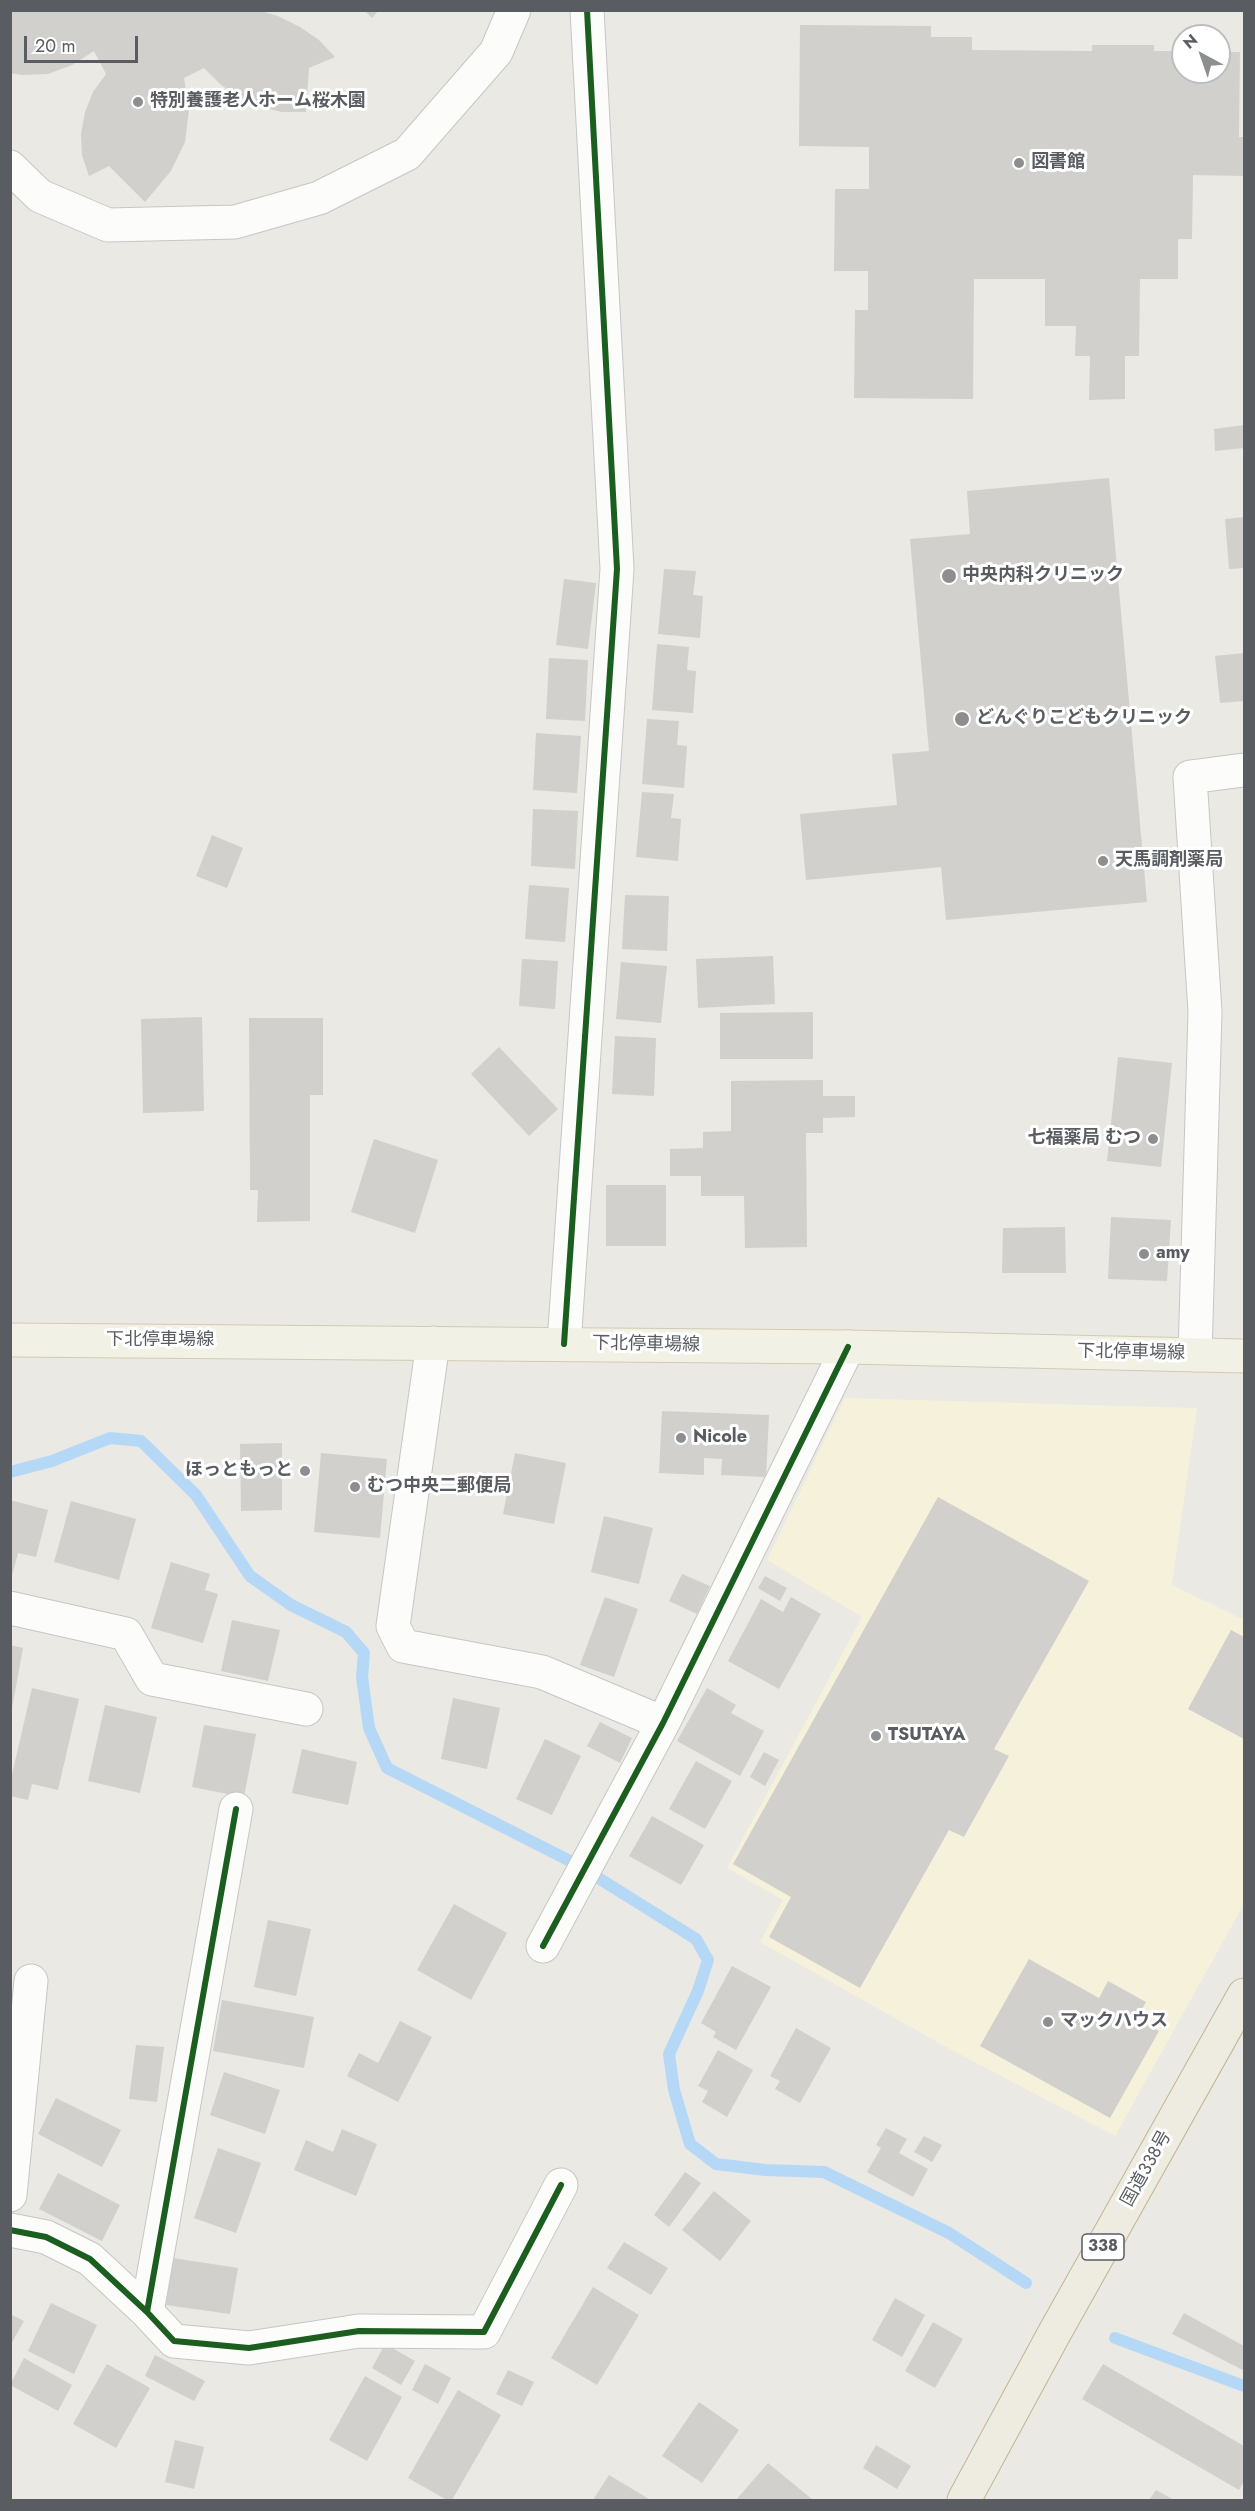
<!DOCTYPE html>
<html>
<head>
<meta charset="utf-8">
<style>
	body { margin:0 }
	#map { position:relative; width:1255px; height:2511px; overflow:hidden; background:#eae9e3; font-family:Jost,sans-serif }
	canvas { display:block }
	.frame { position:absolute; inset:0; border:12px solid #595d62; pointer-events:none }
	.north { position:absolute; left:1171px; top:24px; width:60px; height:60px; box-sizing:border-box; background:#fff; border:2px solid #bdbec0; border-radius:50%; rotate:320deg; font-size:16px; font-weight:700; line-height:24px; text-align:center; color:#595d62 }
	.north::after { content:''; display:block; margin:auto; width:21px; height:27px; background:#8c8e8f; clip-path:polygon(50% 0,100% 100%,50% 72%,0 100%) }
	.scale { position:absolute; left:24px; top:36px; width:114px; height:27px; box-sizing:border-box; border:3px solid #595d62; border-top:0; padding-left:8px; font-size:18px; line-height:21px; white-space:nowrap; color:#595d62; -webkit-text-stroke:4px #fff; paint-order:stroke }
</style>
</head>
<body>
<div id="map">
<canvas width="1255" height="2511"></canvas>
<div class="frame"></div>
<div class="north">N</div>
<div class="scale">20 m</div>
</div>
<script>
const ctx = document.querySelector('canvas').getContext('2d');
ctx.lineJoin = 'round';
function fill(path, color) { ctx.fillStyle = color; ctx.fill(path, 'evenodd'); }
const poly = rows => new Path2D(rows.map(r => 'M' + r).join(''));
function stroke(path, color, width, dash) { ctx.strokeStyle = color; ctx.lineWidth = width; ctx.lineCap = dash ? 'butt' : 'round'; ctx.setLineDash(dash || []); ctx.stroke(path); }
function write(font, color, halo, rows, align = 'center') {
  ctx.font = font + ' Jost,"Noto Sans JP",sans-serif'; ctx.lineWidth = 6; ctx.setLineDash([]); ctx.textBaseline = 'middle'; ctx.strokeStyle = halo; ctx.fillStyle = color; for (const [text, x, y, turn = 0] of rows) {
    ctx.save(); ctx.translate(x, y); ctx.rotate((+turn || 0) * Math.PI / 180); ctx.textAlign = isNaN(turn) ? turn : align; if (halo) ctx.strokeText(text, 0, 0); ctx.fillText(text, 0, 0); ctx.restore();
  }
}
fill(poly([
	[845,1398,1197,1408,1172,1585,1244,1620,1244,1904,1115,2136,946,2047,760,1942,783,1900,727,1868,862,1617,767,1560]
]), '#f6f1db');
stroke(poly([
	[10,1472,52,1461,110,1438,141,1441,196,1495,250,1576,291,1605,346,1632,364,1653,362,1677,369,1728,387,1768,576,1864,696,1939,708,1960,698,1991,669,2054,674,2090,690,2144,716,2164,765,2170,824,2172,949,2233,1026,2283],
	[1115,2338,1244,2386]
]), '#b6d8f7', 12);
fill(poly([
	[10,10,257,10,278,16,300,27,319,40,335,57,309,68,306,112,282,112,260,107,239,98,220,84,204,68,184,78,189,110,185,142,171,171,145,202,109,166,89,176,82,155,81,134,85,112,93,92,106,74,94,51,72,65,48,74,22,75,10,73],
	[364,10,379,10,372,18],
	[800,25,931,26,931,37,972,37,972,50,1092,51,1092,45,1154,45,1154,51,1183,51,1183,72,1219,72,1219,52,1240,52,1239,137,1244,137,1244,176,1193,175,1192,239,1178,239,1178,279,1140,279,1139,356,1125,356,1125,399,1089,400,1090,356,1075,356,1076,326,1045,326,1045,279,974,279,973,399,854,398,855,310,868,310,868,271,834,271,835,189,869,189,869,147,799,146],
	[1244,425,1244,448,1215,451,1214,429],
	[1109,478,1147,902,946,920,941,867,806,880,800,814,897,805,892,754,929,751,910,539,970,534,967,491],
	[1244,517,1244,568,1229,569,1225,519],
	[664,569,696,571,693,595,703,596,700,638,658,634],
	[564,579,596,583,588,649,556,645],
	[657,644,689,647,687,670,696,671,693,713,652,710],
	[1244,653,1244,701,1220,703,1215,656],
	[549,658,588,660,585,721,546,719],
	[647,719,679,721,677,745,687,746,684,788,642,784],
	[536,733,581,736,577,793,533,790],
	[642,792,674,794,671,818,681,819,678,861,636,857],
	[533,809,578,811,575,869,531,866],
	[212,835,243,848,227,888,196,876],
	[529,885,569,888,565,942,525,939],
	[625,895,669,896,667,951,622,949],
	[773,956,775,1004,698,1008,696,959],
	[522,959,558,961,555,1009,519,1006],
	[621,962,667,966,661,1023,616,1019],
	[813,1012,813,1059,720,1059,720,1013],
	[202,1017,204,1111,143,1113,141,1019],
	[249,1018,323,1018,323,1095,310,1095,310,1221,257,1222,258,1190,250,1190],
	[615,1036,656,1038,654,1096,612,1094],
	[499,1047,558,1109,529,1136,471,1074],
	[1118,1057,1172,1063,1161,1167,1107,1161],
	[823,1080,823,1096,855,1096,855,1117,823,1118,823,1133,806,1133,807,1247,745,1248,744,1196,701,1196,701,1176,670,1176,670,1149,703,1148,703,1132,731,1131,731,1081],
	[374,1139,438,1160,415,1233,351,1212],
	[606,1185,666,1185,666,1246,606,1246],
	[1111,1217,1171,1220,1167,1281,1108,1279],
	[1065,1227,1066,1273,1002,1273,1003,1228],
	[662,1411,769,1415,766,1477,721,1475,722,1459,704,1458,704,1475,659,1473],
	[282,1443,282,1510,241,1511,240,1444],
	[321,1453,387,1459,380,1538,314,1532],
	[515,1453,566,1463,554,1524,503,1514],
	[938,1497,1089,1581,994,1749,1009,1756,964,1837,949,1830,860,1988,769,1937,791,1897,733,1864],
	[10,1500,48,1510,36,1557,18,1553,11,1579],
	[71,1501,136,1519,119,1580,54,1562],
	[604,1516,653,1528,639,1584,591,1572],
	[171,1562,210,1574,205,1590,218,1594,203,1643,151,1628],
	[682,1574,710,1586,697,1614,669,1601],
	[765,1576,787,1588,780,1601,758,1588],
	[605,1597,638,1609,614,1677,580,1665],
	[791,1597,821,1614,779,1689,728,1661,761,1599,783,1612],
	[232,1620,280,1630,268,1681,221,1671],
	[1231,1630,1244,1637,1244,1739,1188,1709],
	[10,1645,23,1648,12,1708,10,1708],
	[32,1688,79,1699,58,1790,32,1784,28,1800,10,1796,10,1783],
	[707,1688,736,1705,731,1713,764,1731,740,1776,677,1741],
	[453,1698,500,1708,487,1769,441,1759],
	[105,1705,157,1717,140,1793,88,1781],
	[600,1722,632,1738,620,1763,587,1746],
	[204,1725,256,1734,244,1797,192,1787],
	[545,1739,581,1756,552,1815,516,1799],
	[302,1749,357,1762,348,1805,292,1793],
	[764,1752,779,1760,765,1786,750,1777],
	[696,1761,732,1781,705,1829,669,1809],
	[652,1816,704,1845,681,1885,629,1856],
	[454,1904,507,1933,471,2000,417,1970],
	[268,1920,311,1929,296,1996,254,1987],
	[1029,1959,1099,1998,1108,1981,1146,2002,1137,2018,1159,2031,1110,2118,980,2046],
	[732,1966,771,1987,736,2050,713,2037,716,2032,701,2023],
	[222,2000,314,2017,304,2068,213,2051],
	[400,2021,432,2037,398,2102,347,2076,359,2053,378,2063],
	[796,2028,831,2048,800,2103,775,2089,780,2081,770,2076],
	[136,2045,164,2047,157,2102,129,2099],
	[718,2050,753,2070,727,2117,702,2102,708,2091,698,2086],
	[224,2072,280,2090,265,2134,210,2115],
	[56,2098,121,2130,102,2167,38,2134],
	[886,2128,907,2139,899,2153,928,2169,913,2197,867,2172,881,2148,876,2145],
	[342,2129,377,2144,356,2196,294,2170,306,2140,333,2152],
	[924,2136,942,2145,932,2162,914,2152],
	[218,2148,261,2163,236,2233,194,2218],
	[685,2172,701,2183,669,2227,654,2215],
	[58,2173,120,2205,102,2241,39,2209],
	[714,2191,751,2221,720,2261,682,2230],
	[624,2242,668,2268,651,2295,607,2268],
	[173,2258,238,2268,230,2314,166,2305],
	[593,2287,639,2315,597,2385,551,2358],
	[895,2298,925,2315,902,2357,872,2340],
	[51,2303,97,2325,74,2374,28,2351],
	[1184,2313,1244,2346,1243,2370,1172,2334],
	[10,2314,24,2321,10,2346],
	[933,2322,963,2339,935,2388,905,2371],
	[385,2344,415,2361,401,2385,372,2368],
	[155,2355,205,2381,194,2401,145,2376],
	[24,2358,72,2385,58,2411,10,2385],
	[107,2364,150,2388,116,2448,73,2424],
	[425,2364,451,2378,438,2404,412,2390],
	[1103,2364,1244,2446,1244,2481,1239,2490,1082,2399],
	[508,2370,534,2382,522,2406,496,2394],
	[365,2376,402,2397,367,2461,329,2440],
	[458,2390,501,2415,452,2500,447,2500,408,2478],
	[699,2402,739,2430,702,2483,662,2456],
	[175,2440,204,2447,194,2489,165,2482],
	[876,2445,911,2466,897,2489,863,2468],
	[768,2463,813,2500,736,2500],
	[609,2475,649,2499,648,2500,593,2500],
	[1156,2490,1174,2500,1149,2500]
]), '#d1d0cc');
const minor = poly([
	[10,167,40,196,108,225,235,222,319,198,407,154,496,52,514,10],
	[433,1343,393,1626,403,1646,542,1672,663,1723],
	[564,1344,617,569,587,10],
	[1195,1355,1205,1012,1190,777,1244,770],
	[10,1608,126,1634,152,1679,306,1709],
	[543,1946,663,1723,848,1347],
	[10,2195,31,1981],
	[10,2230,46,2237,90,2259,147,2312,174,2341,249,2348,359,2331,484,2332,561,2185],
	[147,2312,236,1809]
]);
const major = poly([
	[10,1340,848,1347,1244,1356]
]);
const highway = poly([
	[964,2500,1055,2332,1244,1995]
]);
stroke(minor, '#c6c7c5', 35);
stroke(major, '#d3cbb0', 35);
stroke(highway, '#c2b590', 35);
stroke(minor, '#fcfcfb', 33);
stroke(major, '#f2f1e6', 33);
stroke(highway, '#eeece0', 33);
stroke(poly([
	[564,1344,617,569,587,10],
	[543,1946,663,1723,848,1347],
	[10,2230,46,2237,90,2259,147,2312,174,2341,249,2348,359,2331,484,2332,561,2185],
	[147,2312,236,1809]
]), '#1b5e20', 6);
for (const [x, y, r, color] of [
	[138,102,6,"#8c8e8f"],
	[1019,163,6,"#8c8e8f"],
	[949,576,8,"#8c8e8f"],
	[962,719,8,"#8c8e8f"],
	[1103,861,6,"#8c8e8f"],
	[1153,1139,6,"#8c8e8f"],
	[1144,1254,6,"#8c8e8f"],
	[681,1438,6,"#8c8e8f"],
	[305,1471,6,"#8c8e8f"],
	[355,1487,6,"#8c8e8f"],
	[876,1736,6,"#8c8e8f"],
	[1048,2022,6,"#8c8e8f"]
]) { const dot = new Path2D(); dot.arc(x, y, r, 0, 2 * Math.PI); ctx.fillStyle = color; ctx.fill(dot); stroke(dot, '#fff', 2); }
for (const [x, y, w] of [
	[1103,2247,42]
]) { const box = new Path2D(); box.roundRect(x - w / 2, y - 13, w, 26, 4.5); ctx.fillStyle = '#fff'; ctx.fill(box); stroke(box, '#595d62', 1.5); }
write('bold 16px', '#595d62', null, [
	["338",1103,2247]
]);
write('bold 18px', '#595d62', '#fff', [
	["特別養護老人ホーム桜木園",150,102],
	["図書館",1031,163],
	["中央内科クリニック",962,576],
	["どんぐりこどもクリニック",976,719],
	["天馬調剤薬局",1115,861],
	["七福薬局 むつ",1141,1139,"right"],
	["amy",1156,1254],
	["Nicole",693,1438],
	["ほっともっと",293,1471,"right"],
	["むつ中央二郵便局",367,1487],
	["TSUTAYA",888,1736],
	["マックハウス",1060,2022]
], 'left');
write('18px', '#595d62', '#fff', [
	["下北停車場線",160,1341],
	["下北停車場線",646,1345,1],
	["下北停車場線",1131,1353,1],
	["国道338号",1147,2169,-61]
]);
</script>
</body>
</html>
